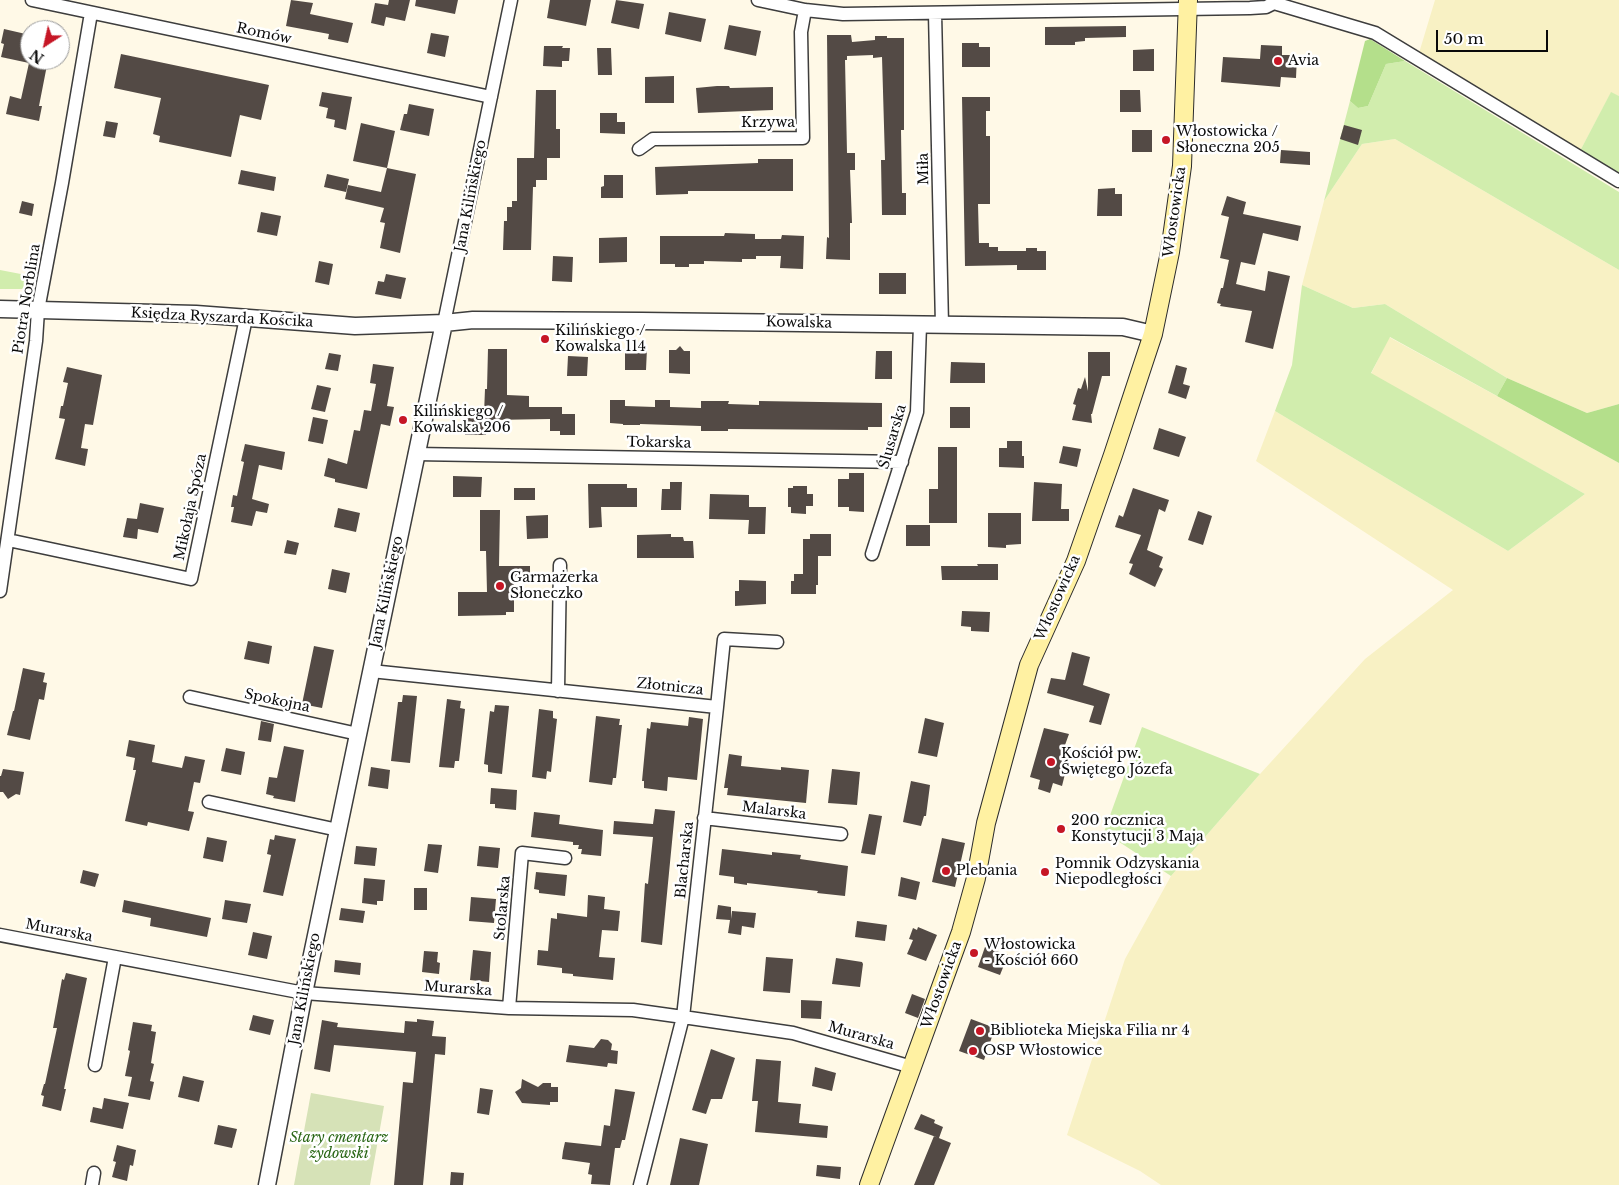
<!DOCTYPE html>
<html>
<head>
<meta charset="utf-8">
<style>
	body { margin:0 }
	#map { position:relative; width:1619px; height:1185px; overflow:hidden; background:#fff9e7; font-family:"Libre Baskerville",serif }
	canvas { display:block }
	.north { position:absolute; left:20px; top:20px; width:50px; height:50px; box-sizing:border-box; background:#fff; border:1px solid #9d9d9d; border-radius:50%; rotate:215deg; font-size:14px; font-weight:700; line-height:20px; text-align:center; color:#0a0a0a }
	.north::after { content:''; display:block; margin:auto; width:18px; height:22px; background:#c61625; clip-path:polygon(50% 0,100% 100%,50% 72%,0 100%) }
	.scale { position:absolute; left:1436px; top:30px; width:112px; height:22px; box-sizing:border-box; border:2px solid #0a0a0a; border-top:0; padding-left:6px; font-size:15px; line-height:18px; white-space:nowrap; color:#0a0a0a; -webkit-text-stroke:4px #fff; paint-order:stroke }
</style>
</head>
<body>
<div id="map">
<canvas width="1619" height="1185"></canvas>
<div class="north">N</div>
<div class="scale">50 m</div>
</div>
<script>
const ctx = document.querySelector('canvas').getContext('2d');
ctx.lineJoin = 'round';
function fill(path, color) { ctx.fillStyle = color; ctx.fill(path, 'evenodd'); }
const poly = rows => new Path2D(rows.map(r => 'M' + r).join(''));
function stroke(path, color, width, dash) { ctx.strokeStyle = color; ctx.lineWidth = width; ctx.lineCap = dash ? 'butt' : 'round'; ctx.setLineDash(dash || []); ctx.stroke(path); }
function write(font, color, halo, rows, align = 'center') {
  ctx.font = font + ' "Libre Baskerville",serif'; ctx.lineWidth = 5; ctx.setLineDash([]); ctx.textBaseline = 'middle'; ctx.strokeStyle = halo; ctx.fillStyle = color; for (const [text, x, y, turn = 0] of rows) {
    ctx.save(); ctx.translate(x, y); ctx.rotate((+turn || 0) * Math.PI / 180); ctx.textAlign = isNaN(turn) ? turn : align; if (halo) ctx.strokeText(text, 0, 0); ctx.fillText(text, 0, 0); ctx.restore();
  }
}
fill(poly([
	[1435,0,1619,0,1619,96,1611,93,1580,151,1419,53],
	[1395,139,1619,270,1619,404,1587,413,1507,378,1385,304,1353,308,1302,285,1324,201,1362,144],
	[1389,337,1619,463,1619,1185,1161,1185,1140,1171,1067,1135,1125,959,1171,876,1260,774,1365,659,1453,590,1256,461,1275,411,1508,551,1585,494,1371,374]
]), '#f8f1c4');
fill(poly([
	[1405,61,1619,192,1619,270,1395,139,1362,144,1324,201,1350,101,1358,108,1368,106,1386,64],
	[1611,92,1619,96,1619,174,1580,151],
	[0,270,26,275,23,289,0,289],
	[1302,285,1353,308,1385,304,1507,378,1497,396,1390,337,1371,373,1585,494,1508,551,1275,411,1292,365],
	[1142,727,1260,774,1171,876,1104,832]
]), '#d1edad');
fill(poly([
	[1370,39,1405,61,1386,64,1368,106,1358,108,1350,101,1365,41],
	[1507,378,1587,413,1619,404,1619,463,1497,396]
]), '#b4df8b');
fill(poly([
	[311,1093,384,1106,370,1185,294,1185]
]), '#d6e2b7');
fill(poly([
	[291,0,313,3,310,14,353,23,348,43,328,39,329,34,286,26],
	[389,0,410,0,405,21,386,17,384,26,371,23,375,3,388,5],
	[416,0,458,0,455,14,415,6],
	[550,0,591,0,586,26,547,18],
	[616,0,644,4,639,29,611,23],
	[669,12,706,19,701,42,665,34],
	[729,25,761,31,756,56,724,49],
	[1126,26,1126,37,1085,38,1085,41,1075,42,1075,45,1045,45,1045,27],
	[4,29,30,35,30,60,48,60,39,106,42,106,39,121,6,114,10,96,21,99,29,63,1,57,4,44,1,43],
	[431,33,449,36,445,57,427,53],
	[827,35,851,35,852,42,875,40,875,36,887,36,887,38,904,38,904,130,901,130,902,193,906,193,906,215,882,215,881,160,885,160,882,57,873,58,873,55,847,56,847,60,845,60,847,153,855,153,855,170,850,170,852,223,850,223,850,260,826,259,827,237,829,238],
	[962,43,979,43,979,47,990,47,990,67,962,67],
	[1261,45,1282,46,1282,55,1297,55,1296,78,1281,77,1280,87,1221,82,1223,57,1260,59],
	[544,46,563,46,562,48,570,48,569,61,562,61,562,67,543,66],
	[597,48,611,48,612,75,598,75],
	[1154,49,1154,71,1133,71,1133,50],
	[121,54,269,85,261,120,240,115,231,157,159,142,160,136,153,134,161,98,114,88],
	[674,76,674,103,645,103,645,77],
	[717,86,729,86,730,88,773,87,773,110,698,113,696,88],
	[536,90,556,90,556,129,560,129,560,158,547,158,547,180,536,180,536,187,533,187,531,250,503,250,504,221,507,221,507,207,512,207,512,201,517,201,517,158,534,158],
	[1120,90,1140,90,1141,112,1120,112],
	[322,92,352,97,346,130,334,127,335,120,326,118,328,108,319,106],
	[962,97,990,97,990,111,986,111,986,136,990,136,990,204,978,204,979,243,989,243,989,247,998,247,998,251,1026,251,1026,248,1037,248,1037,251,1046,251,1046,270,1017,270,1017,265,965,266],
	[409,104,434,109,429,136,400,130,404,114,407,114],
	[600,113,617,113,617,122,625,122,625,134,600,133],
	[106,121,118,123,115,138,103,136],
	[361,123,395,131,387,168,416,174,400,253,380,248,385,223,380,222,384,208,345,199,348,185,381,192,387,168,353,161],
	[1344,125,1362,130,1358,145,1340,139],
	[1132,130,1152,130,1152,152,1132,152],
	[1281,150,1310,152,1310,165,1280,163],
	[758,159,793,159,793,191,688,191,688,194,656,195,655,167,758,163],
	[241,170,276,177,274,191,238,184],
	[327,174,349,179,346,192,324,187],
	[604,175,623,175,623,198,601,198,601,187,604,186],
	[1115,188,1115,194,1122,194,1122,216,1097,216,1098,189],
	[1227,196,1246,202,1243,214,1301,226,1298,241,1263,233,1255,265,1241,262,1236,284,1265,291,1268,271,1290,276,1273,349,1245,342,1252,311,1220,306,1221,304,1217,303,1221,288,1223,288,1229,260,1220,258,1229,217,1221,215],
	[22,201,34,204,32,216,19,213],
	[261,212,281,216,277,236,257,232],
	[725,233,755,234,755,239,781,239,782,235,804,236,803,269,780,268,781,256,756,256,756,259,742,259,742,262,704,261,704,264,689,264,689,267,675,267,675,264,660,264,660,236,724,236],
	[627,237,627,262,599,263,599,238],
	[553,256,573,257,572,282,552,281],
	[319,261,333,264,329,285,315,282],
	[879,273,906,273,906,294,879,294],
	[386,274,406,278,401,299,375,294,378,281,384,282],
	[635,343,639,348,647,348,646,370,625,370,625,348,632,348],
	[680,346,684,351,690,351,690,374,669,373,669,350,676,350],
	[488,349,507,349,507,395,529,396,529,407,562,407,562,414,575,414,575,435,560,435,560,431,550,431,550,419,492,420,492,429,487,428,486,435,465,435,465,414,484,414,485,389,487,389],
	[876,351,892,351,892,379,875,379],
	[1088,352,1110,352,1110,376,1102,376,1092,414,1091,414,1092,423,1072,420,1076,405,1073,404,1078,388,1081,389,1085,377,1088,391],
	[329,353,341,355,338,371,325,369],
	[568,356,588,357,587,376,567,376],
	[951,362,985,363,985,383,950,383],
	[373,364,394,367,387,406,394,407,390,426,381,424,367,489,335,482,335,479,324,476,328,458,347,464,354,430,360,431,364,410,371,411,376,384,370,383],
	[1176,365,1187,368,1183,384,1190,386,1186,399,1168,393],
	[67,367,102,375,93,425,85,424,81,448,88,449,85,466,55,459,65,419,59,418,61,406,63,406,68,383,63,382],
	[317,385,331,388,325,412,311,409],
	[610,400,625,400,625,406,655,407,655,400,670,400,670,407,701,408,701,401,729,401,728,404,759,405,759,401,882,403,882,427,868,427,868,430,728,429,728,431,701,431,701,426,640,424,640,425,623,425,623,424,610,423],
	[950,407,970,407,970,428,950,428],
	[313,417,328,420,323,444,308,441],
	[1159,428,1186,437,1179,457,1153,449],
	[1007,441,1022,441,1022,456,1024,456,1024,468,999,467,999,448,1007,448],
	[245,444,285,452,282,470,259,465,252,499,269,504,267,513,256,511,252,526,231,522,234,507,231,507,233,495,237,496,244,462,241,461],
	[1063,446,1081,449,1077,467,1059,463],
	[938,447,957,447,957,523,929,523,929,489,938,489],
	[849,473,864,473,864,512,849,511,849,507,838,507,838,479,849,479],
	[453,476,482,477,481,497,453,497],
	[670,482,682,482,681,510,661,510,662,489,670,489],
	[1034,482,1062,484,1061,509,1069,509,1069,521,1032,521],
	[588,484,627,484,627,488,637,488,637,507,601,507,602,527,589,528],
	[793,486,807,486,807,494,813,494,813,506,806,506,806,514,791,513,791,507,788,507,788,488,793,488],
	[514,488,535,488,535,500,514,500],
	[1133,488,1169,500,1165,512,1159,509,1147,550,1163,557,1159,567,1163,569,1155,587,1129,574,1133,564,1129,563,1141,535,1115,527,1119,515,1123,517],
	[710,494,749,495,749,507,766,507,765,534,748,534,749,520,709,519],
	[140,503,164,508,158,533,138,529,137,539,123,537,127,518,137,519],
	[338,508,360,513,356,532,334,527],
	[480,510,500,510,499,566,530,566,530,580,514,580,514,612,506,612,506,615,458,616,458,592,487,592,486,551,480,551],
	[1198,511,1212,516,1203,545,1188,540],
	[988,513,1021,513,1021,544,1006,545,1006,548,988,547],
	[548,515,548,538,527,539,526,516],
	[906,525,930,525,930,546,906,546],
	[671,534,671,537,683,537,684,541,693,541,694,558,637,558,637,535],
	[810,534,831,534,831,556,818,556,818,585,816,585,816,594,791,594,791,581,794,581,794,574,803,574,803,539,810,539],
	[287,540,299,543,296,555,284,553],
	[977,564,998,564,998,580,942,580,941,566,978,566],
	[332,569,350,573,346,593,328,589],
	[739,580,766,581,766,604,735,606,735,591,739,591],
	[962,611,990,612,989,632,971,631,971,627,961,626],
	[248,641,272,646,269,664,244,659],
	[314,646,334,650,322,708,302,704],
	[1072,652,1090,657,1083,685,1110,694,1101,725,1089,722,1094,706,1047,693,1051,678,1065,680],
	[23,668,45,673,43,682,47,683,44,700,39,699,30,740,7,735,13,711,14,711],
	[403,695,417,696,410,763,391,761,398,702,402,702],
	[447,699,461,701,460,708,465,709,459,761,455,761,454,768,439,767],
	[495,705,509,706,502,774,488,772,488,765,484,764,490,711,494,712],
	[539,709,553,711,553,718,557,719,551,772,547,771,546,779,532,777],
	[596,716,620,719,619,725,622,725,616,778,613,778,612,785,589,782],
	[689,717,703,719,697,780,668,777,667,791,644,788,644,781,642,781,647,728,650,729,651,722,688,726],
	[925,718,944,723,937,757,918,753],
	[261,721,274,724,271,742,258,740],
	[1044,728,1069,734,1065,745,1070,746,1069,749,1071,750,1062,786,1053,783,1050,793,1038,789,1040,780,1030,777],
	[129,740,155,745,152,762,182,768,185,756,205,760,200,783,194,782,188,811,194,812,189,831,148,822,147,826,125,821,136,770,133,770,135,758,126,756],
	[284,746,304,750,295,802,273,798,274,796,266,794,269,777,277,778],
	[226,748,245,752,241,775,221,771],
	[729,754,742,756,741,766,781,770,781,767,809,770,806,803,727,795,728,788,724,788],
	[371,767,390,770,388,789,368,786],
	[3,769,24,772,20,795,16,794,8,799,3,792,0,792,0,776,1,776],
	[832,769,860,772,857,805,828,803],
	[911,781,930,785,926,816,924,816,921,826,903,822],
	[491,788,517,790,516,810,495,808,495,804,490,804],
	[655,809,675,811,662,945,641,942,645,883,648,884,653,837,613,834,614,821,653,824],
	[534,812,560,815,559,824,603,830,601,856,581,854,582,849,578,849,579,845,573,845,573,842,531,837],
	[869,814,882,816,875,855,861,853],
	[275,835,296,839,283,896,263,892,271,855,267,854,270,839,274,840],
	[207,837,227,841,223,862,203,858],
	[942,838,965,843,955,887,932,882],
	[428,844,442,845,438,873,424,871],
	[356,846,377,848,375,866,354,864],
	[479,846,500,848,498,868,477,866],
	[722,849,772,855,772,852,801,855,800,859,848,866,845,896,817,893,818,891,747,883,747,885,734,883,734,877,719,875],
	[83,870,99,874,95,887,80,883],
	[536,872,567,875,565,896,539,893,539,890,534,889],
	[901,877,920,882,916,900,898,896],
	[364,878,385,880,383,901,377,901,377,905,362,903],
	[414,888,427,888,427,910,414,910],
	[588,895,605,897,604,909,620,911,618,931,602,930,599,957,615,958,613,980,573,976,573,974,562,973,562,968,537,965,538,950,548,951,551,918,557,919,557,913,587,917],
	[471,897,496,899,494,923,469,921],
	[124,900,211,918,207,937,150,926,151,918,122,912],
	[225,900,251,904,247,923,222,919],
	[718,905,731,907,731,919,732,911,756,913,754,928,742,926,741,935,728,933,730,920,716,919],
	[341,908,365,911,363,923,339,920],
	[857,921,887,925,885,941,855,937],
	[918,927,937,935,926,961,907,954,913,940,909,939,913,928,917,930],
	[253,932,272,936,267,959,248,955],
	[985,947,1008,955,1000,975,978,967],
	[473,950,491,952,489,982,470,980],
	[424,951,438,952,437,962,440,963,439,974,422,972],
	[766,957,793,959,790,993,763,991],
	[836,958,862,962,863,964,860,987,832,984],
	[335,960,361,963,360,975,334,972],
	[66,973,87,978,64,1089,66,1089,61,1111,42,1106,44,1096,41,1095,44,1084,45,1084,57,1028,53,1028,62,979,64,980],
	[912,994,925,999,918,1018,905,1013],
	[801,1000,822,1001,821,1019,801,1018],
	[253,1015,274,1020,270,1035,249,1030],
	[417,1019,434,1021,432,1036,446,1037,445,1055,435,1054,423,1185,394,1185,403,1082,413,1083,416,1052,334,1045,330,1072,314,1069,322,1020,338,1023,337,1027,404,1033,405,1021,417,1022],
	[971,1019,995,1028,984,1060,959,1051],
	[133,1022,152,1025,151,1031,156,1032,151,1063,154,1064,150,1081,154,1082,150,1100,128,1096,132,1077,125,1076,130,1051,128,1050],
	[601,1039,608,1040,612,1044,611,1050,618,1051,617,1064,608,1063,607,1067,566,1062,569,1045,594,1048],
	[711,1049,735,1058,722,1099,711,1099,706,1114,692,1110],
	[756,1059,781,1061,778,1102,801,1104,799,1123,828,1126,827,1138,755,1132,758,1101,752,1101],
	[815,1067,836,1073,832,1091,812,1086],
	[183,1076,204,1081,199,1102,178,1097],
	[522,1079,538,1087,543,1083,551,1083,551,1087,558,1087,558,1102,550,1102,550,1105,522,1103,515,1092,521,1088],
	[480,1088,493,1090,489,1115,477,1113],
	[615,1089,635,1092,625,1140,622,1140,620,1148,615,1148,610,1185,591,1184,592,1175,588,1174,590,1163,562,1159,563,1151,565,1142,601,1146,604,1125,610,1126],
	[104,1098,129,1103,123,1129,90,1122,93,1107,102,1109],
	[921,1114,935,1120,934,1123,943,1127,939,1138,914,1129],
	[218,1125,237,1129,232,1148,214,1144],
	[934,1136,951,1143,934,1185,914,1185],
	[680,1138,708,1144,699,1185,670,1185],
	[117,1145,136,1150,133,1166,130,1165,127,1181,112,1177,116,1162,113,1161],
	[817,1165,841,1167,840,1179,816,1176],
	[451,1172,464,1173,463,1185,450,1185]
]), '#534a45');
const minor = poly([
	[32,0,491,97],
	[758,0,805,10,843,14,1250,8,1266,7,1274,3,1375,33,1619,181],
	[935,13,942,325],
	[639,149,653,139,803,138,801,32,805,10],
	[444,323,511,0],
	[415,454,902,462],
	[8,540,191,579,246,318],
	[872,554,917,412,920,325],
	[0,591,36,341,38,310,62,183,91,13],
	[371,671,717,707,724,639,777,642],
	[558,691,560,565],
	[190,697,358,734],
	[209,802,338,830],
	[704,818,841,834],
	[0,935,304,993,509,1008,633,1010,683,1017,793,1033,912,1067],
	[509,1008,522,853,565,858],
	[95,1065,115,957],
	[92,1185,94,1173],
	[640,1185,683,1017,717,707]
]);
const tertiary = poly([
	[0,309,196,314,355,326,444,323,473,320,642,321,1123,327,1153,334],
	[267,1185,304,993,444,323]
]);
const secondary = poly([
	[869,1185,961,932,976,878,986,823,1029,665,1076,561,1113,455,1153,334,1170,252,1182,166,1188,0]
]);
stroke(minor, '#3d3d3d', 15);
stroke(tertiary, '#3d3d3d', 19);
stroke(secondary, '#2c2c2c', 20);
stroke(minor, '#fff', 12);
stroke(tertiary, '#fff', 16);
stroke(secondary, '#fff1a2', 18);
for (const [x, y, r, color] of [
	[1278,61,5,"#c61625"],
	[1166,140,5,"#c61625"],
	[545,339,5,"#c61625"],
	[403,420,5,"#c61625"],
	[500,586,5,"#c61625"],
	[1051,762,5,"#c61625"],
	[1061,829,5,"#c61625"],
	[946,871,5,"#c61625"],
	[1045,872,5,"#c61625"],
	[974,953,5,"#c61625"],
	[980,1031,5,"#c61625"],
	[973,1051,5,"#c61625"]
]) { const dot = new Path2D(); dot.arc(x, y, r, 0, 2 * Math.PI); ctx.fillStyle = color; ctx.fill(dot); stroke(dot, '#fff', 2); }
write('14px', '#0a0a0a', '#fff', [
	["Romów",264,34,12],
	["Krzywa",768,123],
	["Miła",924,169,-91],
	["Jana Kilińskiego",471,196,-79],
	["Włostowicka",1175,212,-82],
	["Piotra Norblina",27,299,-81],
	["Księdza Ryszarda Kościka",222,318,3],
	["Kowalska",799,323,1],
	["Ślusarska",893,437,-74],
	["Tokarska",659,443,1],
	["Mikołaja Spóza",191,507,-78],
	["Jana Kilińskiego",387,592,-78],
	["Włostowicka",1058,598,-66],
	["Złotnicza",670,687,6],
	["Spokojna",277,701,12],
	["Malarska",774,811,7],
	["Blacharska",685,860,-84],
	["Stolarska",503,908,-85],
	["Murarska",59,931,11],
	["Włostowicka",942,985,-70],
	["Jana Kilińskiego",305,989,-79],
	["Murarska",458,989,4],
	["Murarska",861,1036,16]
]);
write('14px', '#0a0a0a', '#fff', [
	["Avia",1288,61],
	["Włostowicka /",1176,132],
	["Słoneczna 205",1176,148],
	["Kilińskiego /",555,331],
	["Kowalska 114",555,347],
	["Kilińskiego /",413,412],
	["Kowalska 206",413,428],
	["Garmażerka",510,578],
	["Słoneczko",510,594],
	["Kościół pw.",1061,754],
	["Świętego Józefa",1061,770],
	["200 rocznica",1071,821],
	["Konstytucji 3 Maja",1071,837],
	["Pomnik Odzyskania",1055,864],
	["Niepodległości",1055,880],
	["Plebania",956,871],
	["Włostowicka",984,945],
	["- Kościół 660",984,961],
	["Biblioteka Miejska Filia nr 4",990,1031],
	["OSP Włostowice",983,1051]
], 'left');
write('italic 14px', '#296615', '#fff', [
	["Stary cmentarz",339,1138],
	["żydowski",339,1154]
]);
</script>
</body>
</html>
